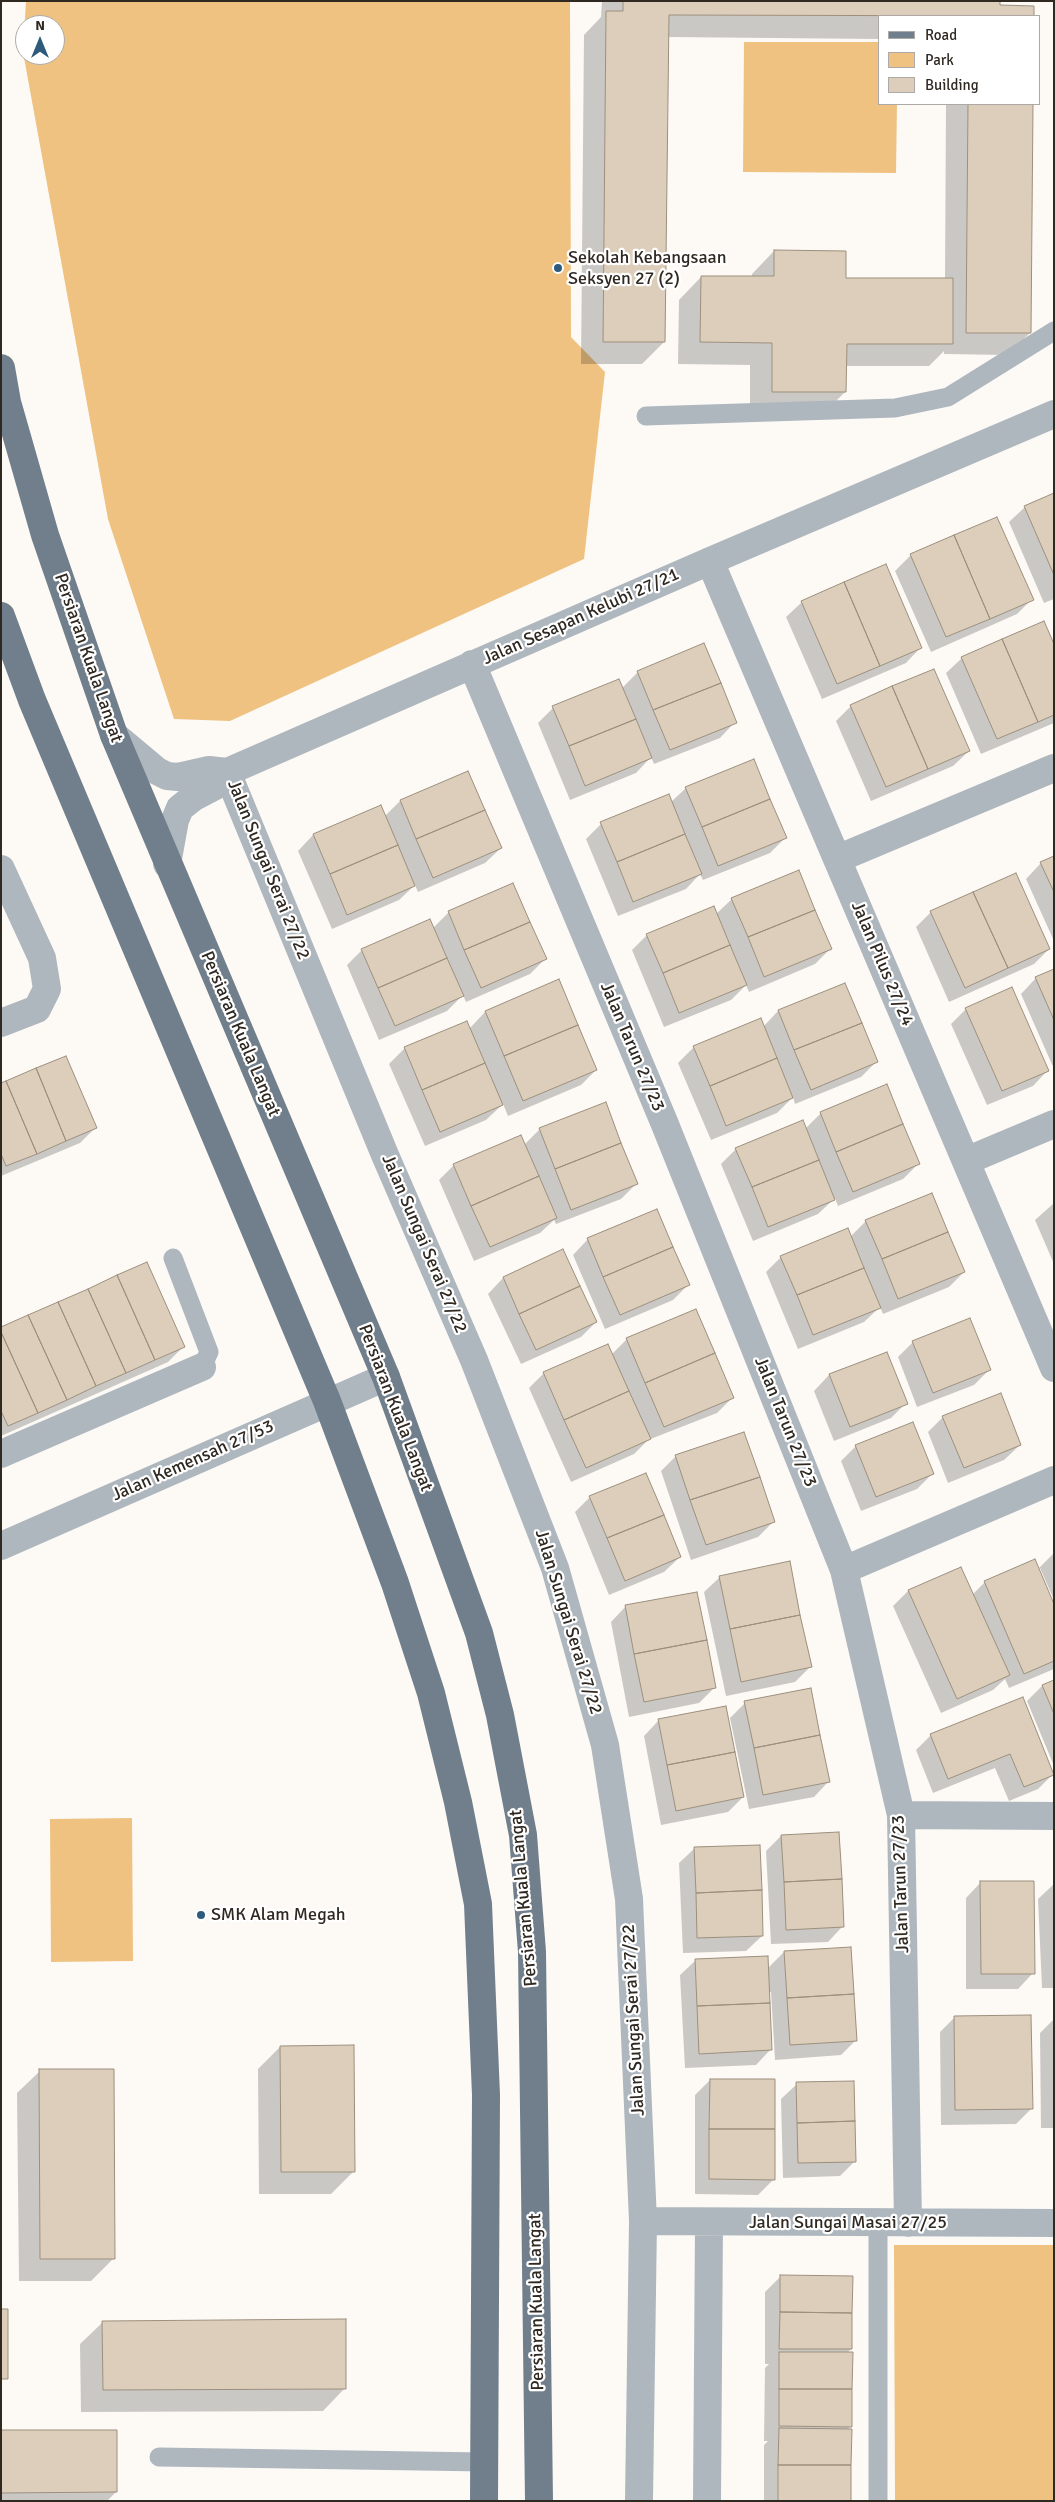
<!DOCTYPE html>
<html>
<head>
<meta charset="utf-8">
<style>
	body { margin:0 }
	#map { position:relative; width:1055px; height:2502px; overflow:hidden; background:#fdfaf6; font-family:Signika,sans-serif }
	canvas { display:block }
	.frame { position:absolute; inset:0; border:2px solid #2f2922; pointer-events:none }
	.legend { position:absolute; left:878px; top:15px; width:162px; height:90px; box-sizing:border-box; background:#fff; border:1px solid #aca9a7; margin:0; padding:6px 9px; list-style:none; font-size:15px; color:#2f2922 }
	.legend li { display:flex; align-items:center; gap:10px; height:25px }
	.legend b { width:25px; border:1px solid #aca9a7 }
	.north { position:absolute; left:15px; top:15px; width:50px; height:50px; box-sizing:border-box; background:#fff; border:1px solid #aca9a7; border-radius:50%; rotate:0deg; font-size:14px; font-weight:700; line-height:20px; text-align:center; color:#2f2922 }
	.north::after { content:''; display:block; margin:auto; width:18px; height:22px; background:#2e5b7b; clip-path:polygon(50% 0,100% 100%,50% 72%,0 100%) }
</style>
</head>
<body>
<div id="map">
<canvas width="1055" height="2502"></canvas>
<div class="frame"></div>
<ul class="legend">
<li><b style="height:6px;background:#707f8b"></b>Road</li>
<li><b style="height:14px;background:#efc281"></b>Park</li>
<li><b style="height:14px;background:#dcceba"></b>Building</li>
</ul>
<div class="north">N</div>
</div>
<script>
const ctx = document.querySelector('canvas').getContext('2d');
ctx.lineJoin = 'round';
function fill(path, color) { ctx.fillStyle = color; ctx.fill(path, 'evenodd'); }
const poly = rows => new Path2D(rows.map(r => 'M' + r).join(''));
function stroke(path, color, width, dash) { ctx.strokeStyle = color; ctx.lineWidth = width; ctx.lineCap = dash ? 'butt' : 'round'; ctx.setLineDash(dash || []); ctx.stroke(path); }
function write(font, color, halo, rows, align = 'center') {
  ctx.font = font + ' Signika,sans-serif'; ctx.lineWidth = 4.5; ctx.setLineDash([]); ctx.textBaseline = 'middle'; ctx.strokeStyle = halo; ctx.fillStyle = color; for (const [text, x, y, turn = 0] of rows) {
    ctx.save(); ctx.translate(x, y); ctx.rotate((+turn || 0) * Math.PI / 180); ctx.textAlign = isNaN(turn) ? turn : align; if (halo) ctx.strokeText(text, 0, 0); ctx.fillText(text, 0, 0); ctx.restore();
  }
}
fill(poly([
	[26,1,570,1,571,337,605,372,584,559,230,721,174,719,108,519,23,52],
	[25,25,55,25,55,55,25,55],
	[744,42,879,42,879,104,897,104,896,173,743,172],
	[132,1818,133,1961,51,1962,50,1819],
	[894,2245,1054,2245,1054,2501,895,2501]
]), '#efc281');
fill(poly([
	[602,1,999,1,999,6,1032,7,1032,16,879,16,879,39,667,37,664,342,642,364,581,364,584,35,601,17],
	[946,104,1032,104,1030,333,1007,355,944,354,944,351,929,366,846,366,845,392,823,414,750,414,750,365,678,364,679,300,701,277,752,278,752,274,774,251,845,279,945,279],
	[1054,495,1054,599,1044,603,1009,522,1025,507],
	[911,555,1032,599,1017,614,931,652,895,571],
	[802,602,921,647,906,663,822,699,786,617],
	[1054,647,1054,723,981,754,946,673,962,658],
	[638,672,735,722,720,738,654,764,651,757,636,773,570,800,538,723,553,708,622,688],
	[851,706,969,751,953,766,871,801,836,721],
	[468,772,501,848,485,863,418,892,415,885,399,900,332,929,298,851,313,835,380,807,384,817,400,801],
	[686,788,785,838,770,853,703,880,700,874,686,889,618,916,586,839,601,824,671,802],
	[1054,858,1054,941,1026,879,1041,863],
	[513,885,545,959,530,974,466,1002,463,995,447,1011,379,1040,347,965,362,950,433,928,448,913],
	[732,899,830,949,815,964,749,992,746,985,731,1000,664,1027,632,950,647,935,716,914],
	[931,912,1049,949,1034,964,949,1002,916,927],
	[1054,971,1054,1069,1021,994,1036,978],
	[845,984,876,1062,861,1077,795,1104,793,1097,777,1113,711,1140,678,1063,694,1047,763,1027,778,1011],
	[966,1009,1048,1070,1033,1086,987,1105,951,1024],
	[485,1012,596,1070,581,1085,508,1116,503,1104,486,1120,425,1146,389,1064,405,1048,466,1023,469,1029],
	[1,1084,95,1128,80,1143,1,1176],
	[821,1113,918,1164,903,1179,838,1206,835,1198,818,1214,753,1241,721,1164,736,1149,805,1129],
	[540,1129,636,1184,621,1199,556,1224,554,1220,540,1233,474,1261,439,1180,454,1165,524,1145],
	[1054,1203,1054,1264,1035,1220],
	[866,1221,964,1272,949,1287,883,1314,880,1307,864,1322,798,1349,766,1272,781,1257,850,1237],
	[588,1239,688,1285,673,1300,605,1329,573,1255],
	[563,1251,596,1322,581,1337,521,1364,488,1294,503,1278],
	[1,1328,183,1347,168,1362,1,1436],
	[627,1339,732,1398,717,1413,648,1440,634,1454,571,1482,529,1388,544,1373,612,1354],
	[913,1342,989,1370,974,1385,917,1407,898,1357],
	[886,1353,906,1403,891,1418,834,1441,814,1391,829,1375],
	[943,1417,1020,1445,1004,1460,948,1483,928,1432],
	[856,1446,932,1474,917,1489,861,1511,841,1461],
	[676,1456,773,1522,758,1537,691,1560,661,1471],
	[590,1497,680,1557,664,1572,609,1595,575,1512],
	[1054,1553,1054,1600,1040,1568,1038,1569],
	[960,1569,972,1595,985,1582,1054,1607,1054,1669,1009,1688,1005,1679,993,1690,941,1713,893,1606,908,1591],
	[720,1577,810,1667,795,1682,726,1696,704,1592],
	[626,1606,714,1688,699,1703,629,1717,611,1622],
	[1054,1681,1054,1766,1027,1701,1042,1686],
	[1022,1698,1053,1774,1038,1789,1009,1801,995,1768,933,1793,916,1750,931,1735],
	[745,1703,829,1781,814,1797,749,1809,730,1718],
	[659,1720,743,1797,728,1812,661,1825,644,1736],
	[781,1836,843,1926,828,1942,771,1944,766,1851],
	[695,1848,762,1936,746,1951,683,1953,679,1863],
	[981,1882,1033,1973,1018,1989,966,1989,966,1898],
	[1054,1884,1054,1988,1042,1988,1038,1899],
	[784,1952,856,2040,841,2055,775,2060,771,1992,768,1992,771,2049,756,2065,685,2068,680,1975,696,1960,767,1969],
	[955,2017,1031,2109,1016,2124,941,2125,940,2032],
	[1054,2019,1054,2128,1041,2128,1040,2033],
	[280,2047,354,2171,331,2194,259,2194,258,2069],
	[40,2071,114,2258,91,2281,19,2281,17,2093],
	[710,2080,774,2179,758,2195,695,2194,695,2095],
	[797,2084,855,2161,840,2176,783,2178,781,2099],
	[780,2277,851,2349,847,2353,851,2426,847,2430,850,2501,764,2501,764,2445,768,2441,764,2441,765,2368,769,2364,765,2364,765,2292],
	[103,2322,345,2388,323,2411,81,2412,80,2344],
	[1,2432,116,2492,107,2501,1,2501]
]), '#0003');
const building = poly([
	[623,1,1000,1,1000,5,1034,6,1034,16,669,15,665,342,603,342,606,11,623,11,623,1],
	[968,104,1033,104,1031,333,966,333,968,104],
	[774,250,846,251,846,278,953,278,953,344,847,344,846,392,772,392,772,343,700,342,701,276,774,276,774,250],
	[1054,493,1054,575,1024,506,1054,493],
	[997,517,1034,600,990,619,954,535,997,517],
	[954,535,990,619,946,637,910,554,954,535],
	[886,564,922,648,880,666,844,582,886,564],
	[844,582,880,666,837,684,801,601,844,582],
	[1044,621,1054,644,1054,715,1038,722,1002,639,1044,621],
	[1002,639,1038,722,997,739,961,657,1002,639],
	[704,643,721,683,653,710,637,671,704,643],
	[934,669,970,751,928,769,892,686,934,669],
	[619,679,636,719,569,746,552,706,619,679],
	[721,683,737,723,670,750,653,710,721,683],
	[892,686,928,769,886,787,850,705,892,686],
	[636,719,652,758,585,786,569,746,636,719],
	[754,759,770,799,702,827,685,787,754,759],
	[468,771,485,810,416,839,400,800,468,771],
	[669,794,685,834,617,862,600,822,669,794],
	[770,799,787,838,718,866,702,827,770,799],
	[381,805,398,845,330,874,313,834,381,805],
	[485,810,502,848,433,878,416,839,485,810],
	[685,834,702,874,633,902,617,862,685,834],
	[398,845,415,886,347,915,330,874,398,845],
	[1054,856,1054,892,1040,862,1054,856],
	[799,870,815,910,748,937,731,898,799,870],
	[1016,873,1050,949,1008,968,973,892,1016,873],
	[513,883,530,922,464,950,448,911,513,883],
	[973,892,1008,968,965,988,930,911,973,892],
	[714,906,730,945,663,973,646,934,714,906],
	[815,910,832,949,764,977,748,937,815,910],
	[430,919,447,958,378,988,361,949,430,919],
	[530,922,547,959,481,988,464,950,530,922],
	[730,945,747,985,679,1013,663,973,730,945],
	[447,958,464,996,395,1026,378,988,447,958],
	[1054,969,1054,1020,1035,977,1054,969],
	[559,979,578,1025,504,1056,485,1011,559,979],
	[845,983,862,1023,794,1050,778,1010,845,983],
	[1012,987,1049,1071,1002,1091,965,1008,1012,987],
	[761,1018,777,1058,710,1086,693,1046,761,1018],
	[467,1021,485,1063,422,1090,404,1047,467,1021],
	[862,1023,878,1062,811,1090,794,1050,862,1023],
	[578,1025,597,1070,523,1101,504,1056,578,1025],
	[66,1056,97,1128,66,1141,36,1068,66,1056],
	[777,1058,793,1098,726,1126,710,1086,777,1058],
	[485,1063,503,1105,440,1132,422,1090,485,1063],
	[36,1068,66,1141,37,1154,6,1081,36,1068],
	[6,1081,37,1154,6,1166,1,1154,1,1083,6,1081],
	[887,1084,903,1124,836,1152,820,1112,887,1084],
	[606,1102,621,1143,555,1169,539,1128,606,1102],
	[803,1120,819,1160,752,1187,735,1148,803,1120],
	[903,1124,920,1164,853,1192,836,1152,903,1124],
	[521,1135,539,1176,471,1206,453,1164,521,1135],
	[621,1143,638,1184,571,1210,555,1169,621,1143],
	[819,1160,835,1200,768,1227,752,1187,819,1160],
	[539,1176,557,1218,490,1247,471,1206,539,1176],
	[932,1193,948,1232,882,1259,865,1220,932,1193],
	[657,1209,673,1247,603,1277,587,1238,657,1209],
	[848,1228,864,1268,797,1295,780,1256,848,1228],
	[948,1232,965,1272,898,1299,882,1259,948,1232],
	[673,1247,690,1285,620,1315,603,1277,673,1247],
	[563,1249,580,1286,519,1314,503,1277,563,1249],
	[147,1262,185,1347,155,1360,117,1275,147,1262],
	[864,1268,881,1308,813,1335,797,1295,864,1268],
	[117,1275,155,1360,126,1373,88,1289,117,1275],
	[580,1286,597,1322,536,1350,519,1314,580,1286],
	[88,1289,126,1373,96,1386,58,1302,88,1289],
	[58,1302,96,1386,67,1400,28,1315,58,1302],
	[696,1309,715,1353,645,1383,626,1338,696,1309],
	[28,1315,67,1400,38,1413,1,1332,1,1327,28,1315],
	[970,1318,991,1370,933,1393,912,1341,970,1318],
	[1,1332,38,1413,8,1426,1,1411,1,1332],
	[608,1344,629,1391,564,1420,543,1372,608,1344],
	[887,1352,908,1404,850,1427,829,1374,887,1352],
	[715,1353,734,1398,664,1427,645,1383,715,1353],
	[629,1391,651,1439,586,1468,564,1420,629,1391],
	[1001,1393,1021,1445,964,1468,942,1416,1001,1393],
	[913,1422,934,1474,876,1497,855,1445,913,1422],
	[744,1432,760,1477,690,1500,675,1455,744,1432],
	[646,1473,664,1515,607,1538,589,1496,646,1473],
	[760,1477,775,1522,706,1545,690,1500,760,1477],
	[664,1515,681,1557,625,1581,607,1538,664,1515],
	[1035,1559,1054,1604,1054,1661,1024,1674,984,1581,1035,1559],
	[790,1561,800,1615,730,1629,719,1576,790,1561],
	[961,1567,1010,1675,957,1699,908,1590,961,1567],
	[697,1592,707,1640,634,1654,625,1605,697,1592],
	[800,1615,812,1667,741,1682,730,1629,800,1615],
	[707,1640,716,1688,644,1702,634,1654,707,1640],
	[1054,1680,1054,1714,1042,1685,1054,1680],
	[811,1688,820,1735,754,1748,744,1701,811,1688],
	[1023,1697,1054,1775,1024,1787,1010,1754,948,1779,930,1734,1023,1697],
	[726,1706,735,1752,667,1765,658,1719,726,1706],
	[820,1735,830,1782,763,1795,754,1748,820,1735],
	[735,1752,744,1797,676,1811,667,1765,735,1752],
	[839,1832,842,1879,784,1882,781,1835,839,1832],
	[760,1845,762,1890,696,1893,694,1847,760,1845],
	[842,1879,844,1927,786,1930,784,1882,842,1879],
	[980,1881,1034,1881,1035,1974,981,1974,980,1881],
	[762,1890,763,1936,697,1938,696,1893,762,1890],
	[851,1947,854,1994,787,1998,784,1951,851,1947],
	[768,1956,770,2003,697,2006,695,1959,768,1956],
	[854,1994,857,2041,790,2045,787,1998,854,1994],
	[770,2003,772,2050,699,2054,697,2006,770,2003],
	[1031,2015,1033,2109,955,2110,954,2016,1031,2015],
	[354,2045,355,2172,281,2172,280,2046,354,2045],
	[39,2069,114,2069,115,2259,40,2259,39,2069],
	[710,2079,775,2079,775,2129,709,2129,710,2079],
	[854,2081,855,2121,797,2123,796,2082,854,2081],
	[855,2121,856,2162,798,2163,797,2123,855,2121],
	[709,2129,775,2129,775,2180,709,2179,709,2129],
	[780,2275,853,2276,852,2313,780,2312,780,2275],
	[1,2309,8,2309,8,2379,1,2379,1,2309],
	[780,2312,852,2313,852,2349,779,2349,780,2312],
	[346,2319,346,2389,103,2390,102,2321,346,2319],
	[779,2352,853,2352,852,2389,779,2389,779,2352],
	[779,2389,852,2389,852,2427,779,2426,779,2389],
	[779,2428,852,2429,851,2465,778,2465,779,2428],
	[1,2430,117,2430,117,2492,1,2493,1,2430],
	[778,2465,851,2465,851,2501,778,2501,778,2465]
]);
fill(building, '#dcceba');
stroke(building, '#9c8f7d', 1);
stroke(poly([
	[646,416,895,408,948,397,1054,331],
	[173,1258,209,1352,202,1367],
	[878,2223,878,2501],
	[159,2457,484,2462]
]), '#afb7be', 19);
stroke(poly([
	[710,561,1054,1368],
	[472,664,664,1122,844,1570,901,1815,908,2223],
	[114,735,157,771,167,776,178,777,209,770,227,772,710,561,1054,414],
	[227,772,385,1155,474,1360,555,1568,605,1745,629,1899,643,2221,639,2501],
	[837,859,1054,768],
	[167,864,175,820,180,808,194,797,215,786,227,772],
	[1,869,42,958,47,989,37,1009,1,1023],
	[966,1161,1054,1124],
	[1,1454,202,1367],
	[1,1546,386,1377],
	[844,1570,1054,1480],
	[901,1815,1054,1816],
	[643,2221,1054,2223],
	[707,2501,709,2223]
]), '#afb7be', 28);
stroke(poly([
	[1,368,7,402,45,535,114,735,386,1377,479,1633,500,1715,523,1835,532,1952,539,2501],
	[1,616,32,700,327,1401,395,1583,431,1693,458,1802,478,1904,486,2095,484,2501]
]), '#707f8b', 28);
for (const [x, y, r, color] of [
	[558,268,5,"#2e5b7b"],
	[201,1915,5,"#2e5b7b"]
]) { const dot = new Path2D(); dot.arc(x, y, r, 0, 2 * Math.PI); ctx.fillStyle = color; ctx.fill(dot); stroke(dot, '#fff', 2); }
write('18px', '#2f2922', '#fff', [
	["Sekolah Kebangsaan",568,258],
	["Seksyen 27 (2)",568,279],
	["SMK Alam Megah",211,1915]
], 'left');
write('18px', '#2f2922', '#fff', [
	["Jalan Sesapan Kelubi 27/21",581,617,-24],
	["Persiaran Kuala Langat",88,658,71],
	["Jalan Sungai Serai 27/22",268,870,68],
	["Jalan Pilus 27/24",882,964,67],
	["Persiaran Kuala Langat",240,1034,67],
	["Jalan Tarun 27/23",632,1047,67],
	["Jalan Sungai Serai 27/22",424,1244,67],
	["Persiaran Kuala Langat",395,1408,69],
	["Jalan Tarun 27/23",785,1422,68],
	["Jalan Kemensah 27/53",193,1461,-24],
	["Jalan Sungai Serai 27/22",568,1622,73],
	["Jalan Tarun 27/23",901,1884,-92],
	["Persiaran Kuala Langat",524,1898,-95],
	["Jalan Sungai Serai 27/22",634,2020,-93],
	["Jalan Sungai Masai 27/25",848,2223],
	["Persiaran Kuala Langat",537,2302,-91]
]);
</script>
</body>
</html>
